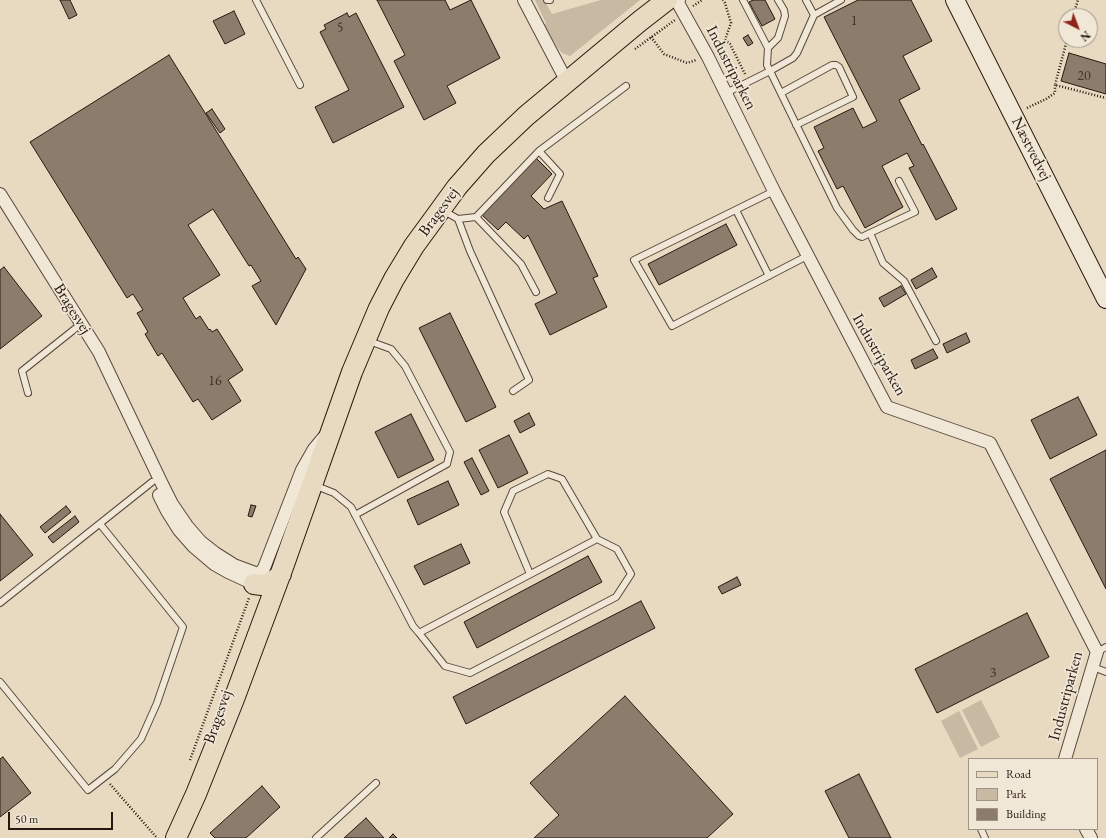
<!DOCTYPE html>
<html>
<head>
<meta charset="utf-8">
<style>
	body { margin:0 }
	#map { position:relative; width:1106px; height:838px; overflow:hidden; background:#e8dac1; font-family:"EB Garamond",serif }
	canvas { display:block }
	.legend { position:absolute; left:968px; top:758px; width:130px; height:72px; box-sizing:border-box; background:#f0e7d7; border:1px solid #a09487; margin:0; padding:5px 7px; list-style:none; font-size:12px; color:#29170f }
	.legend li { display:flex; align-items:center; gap:8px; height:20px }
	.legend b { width:20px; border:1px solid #a09487 }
	.north { position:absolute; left:1058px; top:8px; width:40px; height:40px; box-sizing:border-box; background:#f0e7d7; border:1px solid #a09487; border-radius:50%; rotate:138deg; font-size:11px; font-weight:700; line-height:16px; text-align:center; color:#29170f }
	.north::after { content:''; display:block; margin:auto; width:14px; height:18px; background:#8f2418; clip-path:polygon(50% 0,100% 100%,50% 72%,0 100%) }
	.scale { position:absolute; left:8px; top:812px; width:105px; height:18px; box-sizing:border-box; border:2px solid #29170f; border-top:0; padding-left:5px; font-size:12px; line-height:14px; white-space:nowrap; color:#29170f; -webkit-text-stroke:3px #f0e7d7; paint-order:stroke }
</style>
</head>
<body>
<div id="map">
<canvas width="1106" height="838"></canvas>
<ul class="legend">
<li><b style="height:5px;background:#e8dac1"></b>Road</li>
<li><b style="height:11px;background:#c8b9a3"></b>Park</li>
<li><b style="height:11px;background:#8c7c6c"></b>Building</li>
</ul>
<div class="north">N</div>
<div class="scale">50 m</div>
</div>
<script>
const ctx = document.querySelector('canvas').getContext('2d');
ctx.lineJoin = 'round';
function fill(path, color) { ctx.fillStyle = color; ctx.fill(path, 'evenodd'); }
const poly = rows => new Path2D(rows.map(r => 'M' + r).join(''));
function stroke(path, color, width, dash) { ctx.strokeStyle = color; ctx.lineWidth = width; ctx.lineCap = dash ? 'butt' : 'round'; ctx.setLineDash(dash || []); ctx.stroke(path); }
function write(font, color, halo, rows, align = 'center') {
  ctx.font = font + ' "EB Garamond",serif'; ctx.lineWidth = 3.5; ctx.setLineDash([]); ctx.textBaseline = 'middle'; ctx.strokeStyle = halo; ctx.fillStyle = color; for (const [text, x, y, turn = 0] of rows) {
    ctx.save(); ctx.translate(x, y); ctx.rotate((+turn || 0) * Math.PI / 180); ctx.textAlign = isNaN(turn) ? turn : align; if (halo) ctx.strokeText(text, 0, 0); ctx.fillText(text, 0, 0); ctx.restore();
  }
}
fill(poly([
	[535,0,544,0,552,14,601,0,640,0,570,56,562,53,557,47,544,25,546,23],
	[981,700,1000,737,981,747,962,710],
	[959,711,978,749,960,758,941,721]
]), '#c8b9a3');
const building = poly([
	[60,0,70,0,77,15,69,19,60,0],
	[377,0,445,0,450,10,471,0,500,58,447,86,456,103,424,120,394,61,405,55,377,0],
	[753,0,765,0,775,19,762,26,749,2,753,0],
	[858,0,911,0,932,41,903,56,920,89,899,100,922,145,923,144,957,209,936,220,909,168,914,166,907,153,882,166,903,207,865,228,843,186,837,189,818,151,824,148,814,127,853,108,863,128,877,121,824,17,858,0],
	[234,11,245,34,225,44,213,21,234,11],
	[347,13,349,17,356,13,404,107,333,143,315,107,349,90,320,32,326,29,324,25,347,13],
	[748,35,753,43,748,46,743,38,748,35],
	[1069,53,1106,64,1106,94,1061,81,1069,53],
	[169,55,296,259,298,257,306,269,276,325,252,286,261,281,251,265,249,266,213,209,188,225,220,275,183,298,196,319,200,316,209,330,210,329,212,332,217,329,243,370,228,380,241,401,212,420,198,399,193,402,162,353,158,356,145,334,148,332,137,313,143,310,133,294,127,298,30,142,169,55],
	[212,109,225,129,220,133,206,113,212,109],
	[536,158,552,174,531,196,544,209,562,201,598,276,593,278,607,307,550,335,535,304,557,293,528,235,524,239,506,222,498,230,482,215,536,158],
	[726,224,737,245,659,285,648,264,726,224],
	[4,267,42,316,0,349,0,270,4,267],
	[932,268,937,277,916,289,911,280,932,268],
	[901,286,906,294,884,307,879,298,901,286],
	[450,313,496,407,466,422,419,328,450,313],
	[966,333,970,342,947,353,943,344,966,333],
	[933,349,938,358,915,369,911,360,933,349],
	[1078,397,1097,435,1050,459,1031,420,1078,397],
	[529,413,535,425,520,433,514,421,529,413],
	[411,414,434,460,398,478,375,432,411,414],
	[509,435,528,473,498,488,479,450,509,435],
	[1106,450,1106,589,1050,479,1106,450],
	[472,458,489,491,481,495,464,462,472,458],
	[448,481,459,505,418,525,407,500,448,481],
	[251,505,256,506,252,517,248,516,251,505],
	[66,506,71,512,45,533,40,527,66,506],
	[0,514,33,555,0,581,0,514],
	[75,516,79,522,53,543,48,537,75,516],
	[461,544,470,563,424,585,414,566,461,544],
	[588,556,602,582,477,648,464,622,588,556],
	[737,577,741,585,722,594,718,587,737,577],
	[641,601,655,628,466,724,453,697,641,601],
	[1027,613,1049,657,937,713,915,669,1027,613],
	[625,696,733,814,707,838,534,838,559,815,530,783,625,696],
	[3,757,31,793,0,817,0,759,3,757],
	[859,774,891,838,849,838,825,791,859,774],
	[262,786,280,807,246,838,215,838,210,833,262,786],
	[366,818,384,838,344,838,366,818],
	[393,834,397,838,389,838,393,834]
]);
fill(building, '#8c7c6c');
stroke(building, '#29170f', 1);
const service = poly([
	[256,0,300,85],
	[547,0,550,0],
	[806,0,814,15],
	[841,0,814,15,797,53,793,58,770,71,837,208,853,230,859,236,862,237,870,233,915,212,899,181],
	[768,48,778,38,785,16,784,10,778,0],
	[726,93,770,71,767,65,768,48,743,0],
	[781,93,832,65,836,65,839,67,853,97,796,125],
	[539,151,560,174,548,198],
	[774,191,634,260,672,326,807,256],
	[736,210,769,276],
	[444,211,458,219,476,217,521,264,536,292],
	[476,217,539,151,626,86],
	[458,219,470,251,529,380,513,391],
	[870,233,883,263,904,281,936,341],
	[28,393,22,371,81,324],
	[314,485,334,493,351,507,413,626,419,633,445,666,470,673,616,597,631,574,617,549,597,539,419,633],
	[355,515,447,464,450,452,405,366,391,349,369,341],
	[530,574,504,512,513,491,548,474,562,479,597,539],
	[0,603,152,482],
	[1097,652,1106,647],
	[1093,667,1106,672],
	[0,682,88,790,115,769,141,739,157,703,183,627,100,524],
	[981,829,985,838],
	[316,838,376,783]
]);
const minor = poly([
	[524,0,567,82],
	[679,0,678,3,708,57,774,191,887,407,990,443,1097,652,1065,759],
	[0,194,99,352,162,484,172,504,187,526,201,542,215,553,234,565,269,578,273,583],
	[159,495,167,511,179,530,194,547,214,564,228,572,254,584],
	[257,574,260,573,264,568,302,470,314,449,324,437],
	[1086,829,1091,838]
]);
const secondary = poly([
	[955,0,1106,299]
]);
const primary = poly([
	[254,584,262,585,268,584,277,578,281,574],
	[176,838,196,794,234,699,282,570,352,372,379,308,394,279,414,246,441,209,457,187,486,154,526,116,640,21,667,0]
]);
stroke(service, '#59483c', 8);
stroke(minor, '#59483c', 14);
stroke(secondary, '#29170f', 20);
stroke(primary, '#29170f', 22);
stroke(poly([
	[693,6,702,0],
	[1073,16,1078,0],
	[651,37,664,54,687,63,696,60],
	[725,40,730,44,745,74],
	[1067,40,1055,85,1106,98],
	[635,49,675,20],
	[719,50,722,48,731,23,725,3,723,0],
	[1027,108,1046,99,1055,93,1055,85],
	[190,760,249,598],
	[110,784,157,838]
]), '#29170f', 2.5, [1, 2]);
stroke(service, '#f0e7d7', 6);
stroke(minor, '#f0e7d7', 12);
stroke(secondary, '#f0e7d7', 18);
stroke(primary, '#e8dac1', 20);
write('14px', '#423026', null, [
	["1",854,21],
	["5",340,28],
	["20",1084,76],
	["16",215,381],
	["3",993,673]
]);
write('16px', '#29170f', '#f0e7d7', [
	["Industriparken",731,68,63],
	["Næstvedvej",1031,149,63],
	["Bragesvej",439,212,-54],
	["Bragesvej",72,309,58],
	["Industriparken",879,355,60],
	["Industriparken",1066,696,-75],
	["Bragesvej",218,717,-71]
]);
</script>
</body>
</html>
